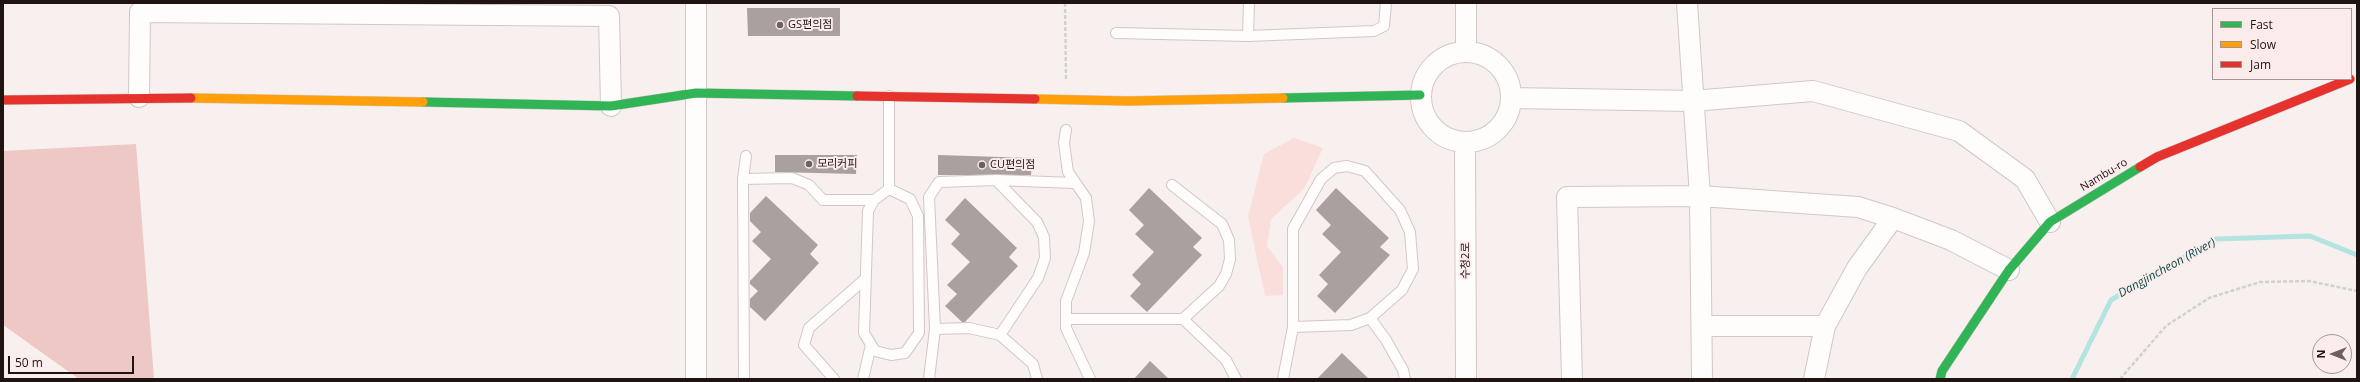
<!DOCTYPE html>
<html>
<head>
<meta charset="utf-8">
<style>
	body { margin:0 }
	#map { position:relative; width:2360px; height:382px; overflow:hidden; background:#f8f0ee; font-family:"Open Sans",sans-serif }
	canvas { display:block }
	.frame { position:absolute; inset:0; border:4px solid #201413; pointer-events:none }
	.legend { position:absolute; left:2212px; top:8px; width:140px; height:72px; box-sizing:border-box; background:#fbeceb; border:1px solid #a39695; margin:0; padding:5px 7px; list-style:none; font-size:12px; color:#201413 }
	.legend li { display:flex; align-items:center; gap:8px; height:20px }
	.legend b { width:20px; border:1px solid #a39695 }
	.north { position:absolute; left:2312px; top:334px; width:40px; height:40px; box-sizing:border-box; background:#fbeceb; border:1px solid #a39695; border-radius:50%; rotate:270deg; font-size:11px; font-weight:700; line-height:16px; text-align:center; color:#201413 }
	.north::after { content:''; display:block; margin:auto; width:14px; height:18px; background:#6c6160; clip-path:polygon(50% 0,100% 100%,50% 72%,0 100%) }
	.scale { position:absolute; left:8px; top:356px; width:126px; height:18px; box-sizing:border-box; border:2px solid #201413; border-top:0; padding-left:5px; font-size:12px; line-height:14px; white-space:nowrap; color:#201413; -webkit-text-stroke:3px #fbeceb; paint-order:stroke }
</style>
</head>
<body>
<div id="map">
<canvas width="2360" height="382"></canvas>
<div class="frame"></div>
<ul class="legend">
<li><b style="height:5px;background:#30b455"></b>Fast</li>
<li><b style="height:5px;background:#ff9f0a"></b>Slow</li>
<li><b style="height:5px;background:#e5322d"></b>Jam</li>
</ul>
<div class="north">N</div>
<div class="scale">50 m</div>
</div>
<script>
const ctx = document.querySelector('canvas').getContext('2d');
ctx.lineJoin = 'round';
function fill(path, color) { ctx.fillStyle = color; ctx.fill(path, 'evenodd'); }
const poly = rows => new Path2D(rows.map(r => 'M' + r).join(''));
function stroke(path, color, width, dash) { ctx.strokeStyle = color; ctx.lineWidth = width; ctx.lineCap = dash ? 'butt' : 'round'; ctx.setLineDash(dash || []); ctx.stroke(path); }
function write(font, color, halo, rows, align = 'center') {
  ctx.font = font + ' "Open Sans","Noto Sans KR",sans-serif'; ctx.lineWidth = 4; ctx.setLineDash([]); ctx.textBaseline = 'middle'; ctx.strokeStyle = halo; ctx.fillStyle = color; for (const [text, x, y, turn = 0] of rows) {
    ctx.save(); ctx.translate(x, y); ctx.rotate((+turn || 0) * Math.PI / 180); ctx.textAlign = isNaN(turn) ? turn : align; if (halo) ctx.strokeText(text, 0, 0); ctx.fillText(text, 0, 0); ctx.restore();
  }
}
fill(poly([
	[1294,138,1323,148,1304,189,1271,219,1267,246,1283,267,1283,295,1265,296,1248,217,1264,154]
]), '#fadedc');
fill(poly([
	[136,144,154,379,79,379,3,325,3,151]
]), '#eec8c5');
stroke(poly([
	[2072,379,2111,300,2216,239,2310,236,2357,255]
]), '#b3e4df', 5);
fill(poly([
	[747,8,840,8,840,36,748,36],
	[775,155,857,155,856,174,775,172],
	[938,155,1032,158,1031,175,938,175],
	[1149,188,1202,238,1193,247,1202,255,1147,312,1130,296,1141,284,1132,275,1154,252,1135,234,1144,225,1129,210],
	[1336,188,1389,238,1380,247,1390,255,1335,313,1317,296,1328,284,1319,275,1341,252,1322,234,1331,225,1316,210],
	[766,196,818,245,810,254,819,263,765,321,750,307,750,299,758,291,750,284,750,281,771,259,752,241,761,232,750,221,750,213],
	[965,198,1017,248,1009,257,1018,266,965,322,962,322,945,306,957,294,947,285,970,262,951,244,960,234,945,220],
	[1342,353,1369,379,1317,379],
	[1150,361,1169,379,1134,379]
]), '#a9a09f');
const lane = poly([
	[1116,33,1248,36,1374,31,1384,26,1386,3],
	[1248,36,1249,3],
	[889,96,889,189],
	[1066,130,1064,143,1068,172,1086,198,1089,221,1084,253,1066,301,1066,328,1090,379],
	[743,179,792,178,809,185,823,200,874,200],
	[996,180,1037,222,1044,237,1045,258,1038,278,1000,335],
	[889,189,910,199,918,216,919,333,905,353,891,355,875,351,864,333,868,211,874,200,889,189],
	[1370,318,1386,340,1403,370,1405,379],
	[1066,319,1183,319,1219,286,1226,274,1230,259,1229,240,1222,224,1172,185],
	[1183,319,1226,360,1236,379],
	[935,329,969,328,1000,335,1033,364,1037,379],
	[744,379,743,179,746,156],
	[834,379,804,345,809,328,865,279],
	[863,379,871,345],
	[929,379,935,329,929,197,939,182,996,180,1074,183],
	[1283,379,1293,327,1293,229,1321,179,1334,168,1347,166,1365,171,1400,210,1410,232,1413,269,1402,290,1370,318,1351,325,1293,327]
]);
const street = poly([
	[696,3,696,379],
	[1687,3,1700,196,1702,379],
	[1466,51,1466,3],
	'1421 97a45 45 0 1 1 90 0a45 45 0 1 1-90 0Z',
	[139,97,140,12,609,16,611,106],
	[1511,98,1693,101,1813,91,1959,131,2025,179,2050,222],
	[1465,142,1466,379],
	[1893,218,1951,240,2009,270],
	[1702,326,1825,326],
	[1572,379,1567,197,1700,196,1858,207,1893,218,1857,268,1825,326,1814,379]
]);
const fast = poly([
	[1283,98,1420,95],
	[423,102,611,106,696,93,857,96],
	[1940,379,1942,371,2009,270,2050,222,2140,167]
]);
const slow = poly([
	[191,98,423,102],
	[1035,99,1128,101,1283,98]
]);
const jam = poly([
	[857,96,1035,99],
	[3,100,191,98],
	[2140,167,2157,157,2350,79]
]);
stroke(lane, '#d2c7c6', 12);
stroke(street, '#d2c7c6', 22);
stroke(fast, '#d2c7c6', 10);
stroke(slow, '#d2c7c6', 10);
stroke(jam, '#d2c7c6', 10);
stroke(poly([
	[1065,3,1066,80],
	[2120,379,2166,326,2209,298,2260,282,2309,281,2357,291]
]), '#d3d1d0', 2.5, [4, 2]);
stroke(lane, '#fefdfc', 10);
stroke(street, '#fefdfc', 20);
stroke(fast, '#30b455', 9);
stroke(slow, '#ff9f0a', 9);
stroke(jam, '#e5322d', 9);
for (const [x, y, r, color] of [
	[780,25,4,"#6c6160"],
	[809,164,4,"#6c6160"],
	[982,165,4,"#6c6160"]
]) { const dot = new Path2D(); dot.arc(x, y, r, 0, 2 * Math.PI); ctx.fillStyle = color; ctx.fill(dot); stroke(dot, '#fbeceb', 1.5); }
write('11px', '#201413', '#fbeceb', [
	["GS편의점",788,25],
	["모리커피",817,164],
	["CU편의점",990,165]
], 'left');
write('11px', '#201413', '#fbeceb', [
	["Nambu-ro",2104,175,-31],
	["수청2로",1466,261,-90]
]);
write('italic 12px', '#0f4f4c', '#fbeceb', [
	["Dangjincheon (River)",2167,268,-29]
]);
</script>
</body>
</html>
